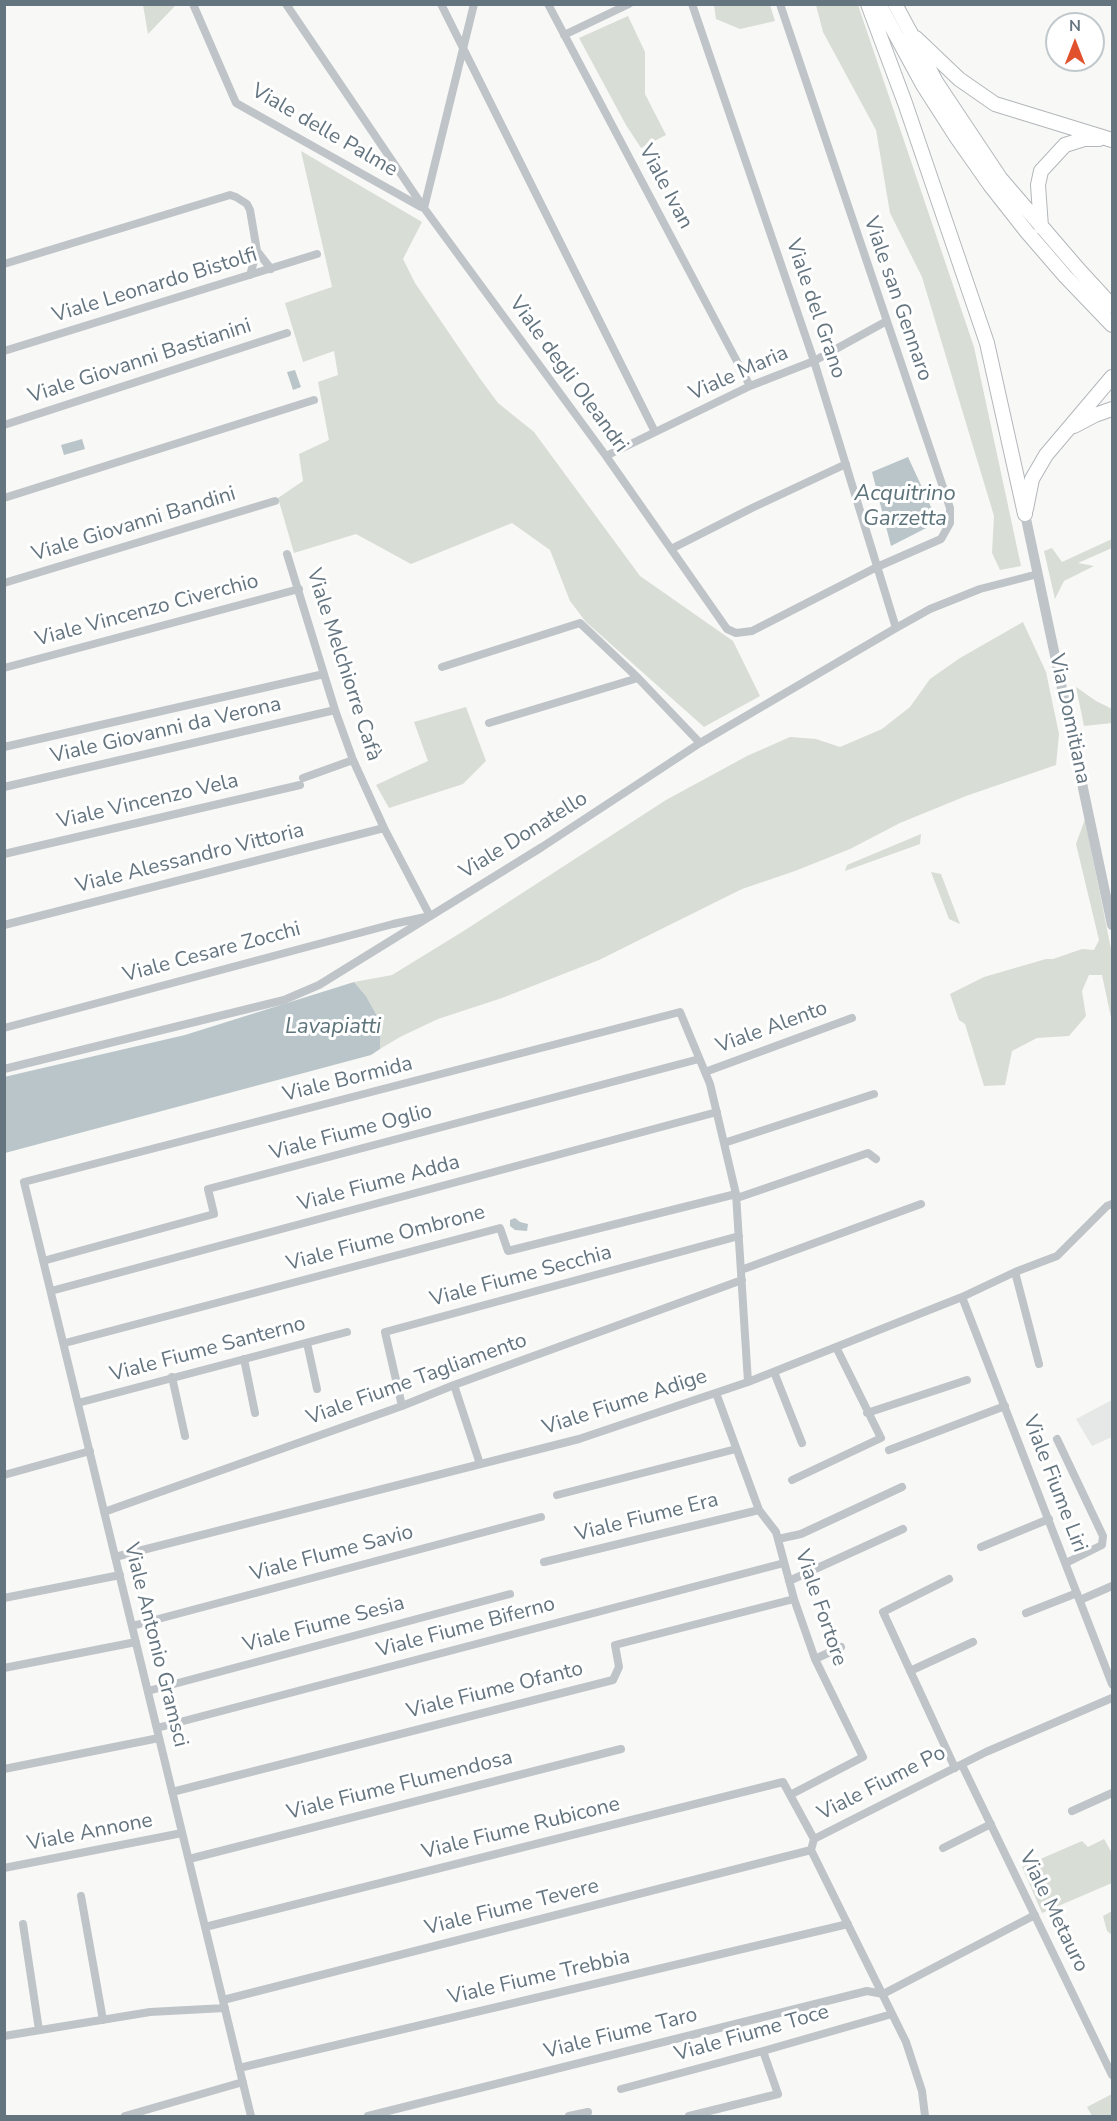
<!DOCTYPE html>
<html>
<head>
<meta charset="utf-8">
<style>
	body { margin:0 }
	#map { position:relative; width:1117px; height:2121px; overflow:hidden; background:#f8f8f6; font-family:"Nunito Sans",sans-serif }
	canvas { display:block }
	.frame { position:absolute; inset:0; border:6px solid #647580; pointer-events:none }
	.north { position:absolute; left:1045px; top:12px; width:60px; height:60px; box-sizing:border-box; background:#fff; border:2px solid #c1c8cc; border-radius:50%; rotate:0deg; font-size:16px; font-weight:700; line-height:24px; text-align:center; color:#647580 }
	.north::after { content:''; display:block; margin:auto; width:21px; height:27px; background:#e1512d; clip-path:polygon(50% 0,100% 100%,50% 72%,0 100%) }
</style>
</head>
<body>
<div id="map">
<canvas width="1117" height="2121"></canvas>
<div class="frame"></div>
<div class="north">N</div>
</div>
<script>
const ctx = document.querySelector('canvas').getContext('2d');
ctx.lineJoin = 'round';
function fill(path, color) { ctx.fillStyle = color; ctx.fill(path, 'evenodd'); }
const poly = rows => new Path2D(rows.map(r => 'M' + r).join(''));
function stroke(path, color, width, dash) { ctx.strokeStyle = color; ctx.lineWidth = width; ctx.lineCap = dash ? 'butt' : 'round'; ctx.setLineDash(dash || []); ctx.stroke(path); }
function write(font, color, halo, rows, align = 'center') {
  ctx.font = font + ' "Nunito Sans",sans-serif'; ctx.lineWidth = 6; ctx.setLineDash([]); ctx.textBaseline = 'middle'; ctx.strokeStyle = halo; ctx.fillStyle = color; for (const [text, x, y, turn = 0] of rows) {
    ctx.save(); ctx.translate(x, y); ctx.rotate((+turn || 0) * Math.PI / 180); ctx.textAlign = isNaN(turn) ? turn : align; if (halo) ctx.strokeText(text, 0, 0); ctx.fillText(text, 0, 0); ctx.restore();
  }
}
fill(poly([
	[1112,1400,1112,1437,1092,1446,1076,1419]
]), '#e6e7e7');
fill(poly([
	[143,5,174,5,174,7,148,34],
	[714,5,770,5,775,21,740,29,716,19],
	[816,5,858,5,974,347,1021,566,1000,570,992,553,994,516,922,277,890,213,876,130,823,32],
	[628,16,645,52,645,94,666,135,641,148,626,125,579,38],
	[301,151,422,222,403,259,415,283,481,380,498,403,534,432,640,576,733,641,760,696,704,727,586,622,570,601,550,550,512,523,411,564,356,534,294,553,278,498,303,481,299,454,329,440,318,382,338,375,334,351,303,362,285,303,332,287],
	[1112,539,1112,548,1078,563,1094,566,1064,581,1055,599,1044,551,1052,548,1062,562],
	[1023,622,1046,672,1059,734,1056,765,966,796,900,823,850,849,795,871,742,889,599,960,502,998,438,1019,400,1037,380,1049,381,1023,366,996,354,982,392,975,462,932,666,800,747,756,790,737,816,739,840,747,882,729,910,707,930,679,960,658],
	[1076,687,1096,701,1112,709,1112,723,1084,726],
	[466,707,486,761,463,784,389,808,376,785,428,761,414,722],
	[1085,819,1112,954,1112,1022,1102,975,1089,975,1082,991,1086,1016,1069,1036,1037,1038,1012,1051,1005,1085,984,1086,965,1024,959,1020,950,994,984,977,1046,959,1053,959,1082,949,1094,950,1099,940,1076,844],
	[921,834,920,844,845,871,847,865],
	[931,872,941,874,960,924,949,919],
	[1104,1839,1112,1853,1112,1883,1042,1913,1022,1867,1082,1841,1088,1847],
	[1112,1911,1112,1935,1107,1931,1103,1916],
	[1112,2094,1112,2116,1092,2116,1087,2107]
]), '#d8ddd5');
fill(poly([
	[295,370,301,387,293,390,287,372],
	[82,439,85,449,64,455,61,445],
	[908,457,938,522,891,546,872,472],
	[354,982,366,996,381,1023,380,1049,371,1055,5,1153,4,1077,185,1035],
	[515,1218,520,1222,528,1224,527,1231,515,1230,510,1226,510,1220]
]), '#b9c5c9');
const primary = poly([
	[895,4,910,32]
]);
const trunk = poly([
	[868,4,905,103,987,343,1025,514],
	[879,4,923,85,957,138,990,185,1027,232,1065,276,1112,325],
	[910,32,936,82,1000,178,1079,270,1112,306],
	[916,38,959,79,995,104,1112,140],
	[1041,227,1038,185,1041,171,1065,145,1084,139,1099,139],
	[1074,426,1095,415,1112,409],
	[1026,509,1032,479,1046,455,1112,377]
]);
stroke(primary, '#b3b8bc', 16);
stroke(trunk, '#b3b7bb', 16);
stroke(poly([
	[193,4,236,103,421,207],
	[286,4,424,208,606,456,727,629,736,633,752,631,877,567,941,539,950,523,950,508,780,4],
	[441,4,655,432],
	[548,4,750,386],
	[692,4,814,361,896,628],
	[564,35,629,4],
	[424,208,474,4],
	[4,264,230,195,236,197,247,204,250,210,257,251],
	[250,275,257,251,271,269],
	[4,351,317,254],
	[4,425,287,333],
	[606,456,750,386,814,361,885,322],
	[4,498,314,400],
	[671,549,752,508,846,464],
	[4,583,275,501],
	[442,667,580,623,638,678,700,743],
	[4,668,299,589],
	[489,723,638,678],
	[4,747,324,674],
	[303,778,353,760],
	[4,787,335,710],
	[4,854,300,785],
	[4,925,384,828],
	[4,1028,393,924,430,916,384,828,353,760,335,710,287,554],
	[4,1069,284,1000,319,985,542,847,700,743,896,628,930,609,980,589,1038,574],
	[705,1072,852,1018],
	[724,1143,874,1094],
	[737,1198,868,1153,876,1159],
	[43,1261,214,1214,208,1189,699,1059],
	[741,1270,921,1204],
	[1015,1272,1039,1364],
	[51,1291,717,1112],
	[962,1297,1112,1684],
	[65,1343,500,1228,508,1251,736,1194],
	[307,1343,317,1389],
	[244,1359,255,1413],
	[774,1372,802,1443],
	[172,1377,185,1436],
	[454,1385,480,1464],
	[716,1393,759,1510,776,1532,794,1599,815,1659,863,1757,790,1795],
	[78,1403,347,1332],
	[402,1406,385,1332,739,1236],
	[867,1413,967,1380],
	[1057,1439,1103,1536,1102,1545,1066,1563],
	[889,1450,1005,1406],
	[4,1475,90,1451],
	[792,1480,881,1438,836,1347],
	[557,1495,736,1449],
	[104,1512,402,1406,454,1385,742,1280],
	[778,1539,801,1534,902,1487],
	[981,1547,1049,1519],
	[115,1557,579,1439,748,1382,962,1297,1015,1272,1057,1256,1107,1206,1112,1204],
	[544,1562,759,1510],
	[949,1579,883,1612,955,1768],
	[789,1581,903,1529],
	[4,1598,120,1575],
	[1080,1600,1112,1586],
	[1026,1613,1077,1593],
	[132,1626,541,1517],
	[815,1659,841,1647],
	[4,1668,136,1642],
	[910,1671,973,1642],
	[148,1691,510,1594],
	[157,1728,784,1563],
	[962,1765,1112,2075],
	[4,1769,159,1738],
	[172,1792,613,1680,619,1667,615,1645,794,1599],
	[1072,1811,1112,1793],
	[943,1848,991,1824],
	[189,1859,621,1749],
	[4,1868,182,1833],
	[81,1896,103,2020],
	[23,1924,39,2030],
	[205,1927,783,1782,814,1839],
	[223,2000,811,1850],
	[4,2036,150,2012,225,2008],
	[239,2068,848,1924],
	[621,2089,763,2051,892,2014],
	[125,2116,243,2082],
	[251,2116,24,1182,680,1012,710,1084,736,1194,748,1382],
	[368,2116,867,1991,883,1994,1035,1915],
	[569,2116,588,2112],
	[689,2116,778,2094,763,2051],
	[925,2116,922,2091,906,2042,811,1850,814,1839,986,1752,1112,1698]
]), '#bfc4c8', 8);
stroke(poly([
	[1025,514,1112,925]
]), '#bfc4c8', 10);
stroke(primary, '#fff', 14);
stroke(trunk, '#fff', 14);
write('21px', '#647580', '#fff', [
	["Viale delle Palme",324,131,30],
	["Viale Ivan",665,187,62],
	["Viale Leonardo Bistolfi",155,286,-17],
	["Viale san Gennaro",897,299,71],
	["Viale del Grano",815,309,71],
	["Viale Giovanni Bastianini",140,362,-18],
	["Viale Maria",739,374,-24],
	["Viale degli Oleandri",568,375,54],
	["Viale Giovanni Bandini",134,525,-17],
	["Viale Vincenzo Civerchio",147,611,-15],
	["Viale Melchiorre Cafà",343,665,72],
	["Via Domitiana",1069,719,78],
	["Viale Giovanni da Verona",166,731,-13],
	["Viale Vincenzo Vela",148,802,-13],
	["Viale Donatello",524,836,-32],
	["Viale Alessandro Vittoria",190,859,-14],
	["Viale Cesare Zocchi",212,953,-15],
	["Viale Alento",772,1028,-20],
	["Viale Bormida",348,1080,-14],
	["Viale Fiume Oglio",351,1133,-15],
	["Viale Fiume Adda",379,1184,-15],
	["Viale Fiume Ombrone",386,1239,-15],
	["Viale Fiume Secchia",521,1277,-15],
	["Viale Fiume Santerno",208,1350,-15],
	["Viale Fiume Tagliamento",417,1380,-20],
	["Viale Fiume Adige",625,1403,-18],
	["Viale Fiume Liri",1054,1484,69],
	["Viale Fiume Era",647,1518,-14],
	["Viale FIume Savio",332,1554,-15],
	["Viale Fortore",820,1608,71],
	["Viale Fiume Sesia",324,1625,-15],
	["Viale Fiume Biferno",466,1628,-15],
	["Viale Antonio Gramsci",155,1645,76],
	["Viale Fiume Ofanto",495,1691,-14],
	["Viale Fiume Po",882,1784,-27],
	["Viale Fiume Flumendosa",400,1786,-14],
	["Viale Fiume Rubicone",521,1829,-14],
	["Viale Annone",90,1833,-11],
	["Viale Fiume Tevere",512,1908,-14],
	["Viale Metauro",1053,1912,64],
	["Viale Fiume Trebbia",539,1978,-13],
	["Viale Fiume Taro",621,2034,-14],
	["Viale Fiume Toce",752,2034,-16]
]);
write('italic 22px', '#5e747b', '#fff', [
	["Acquitrino",905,495],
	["Garzetta",905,520],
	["Lavapiatti",333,1028]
]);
</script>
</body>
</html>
